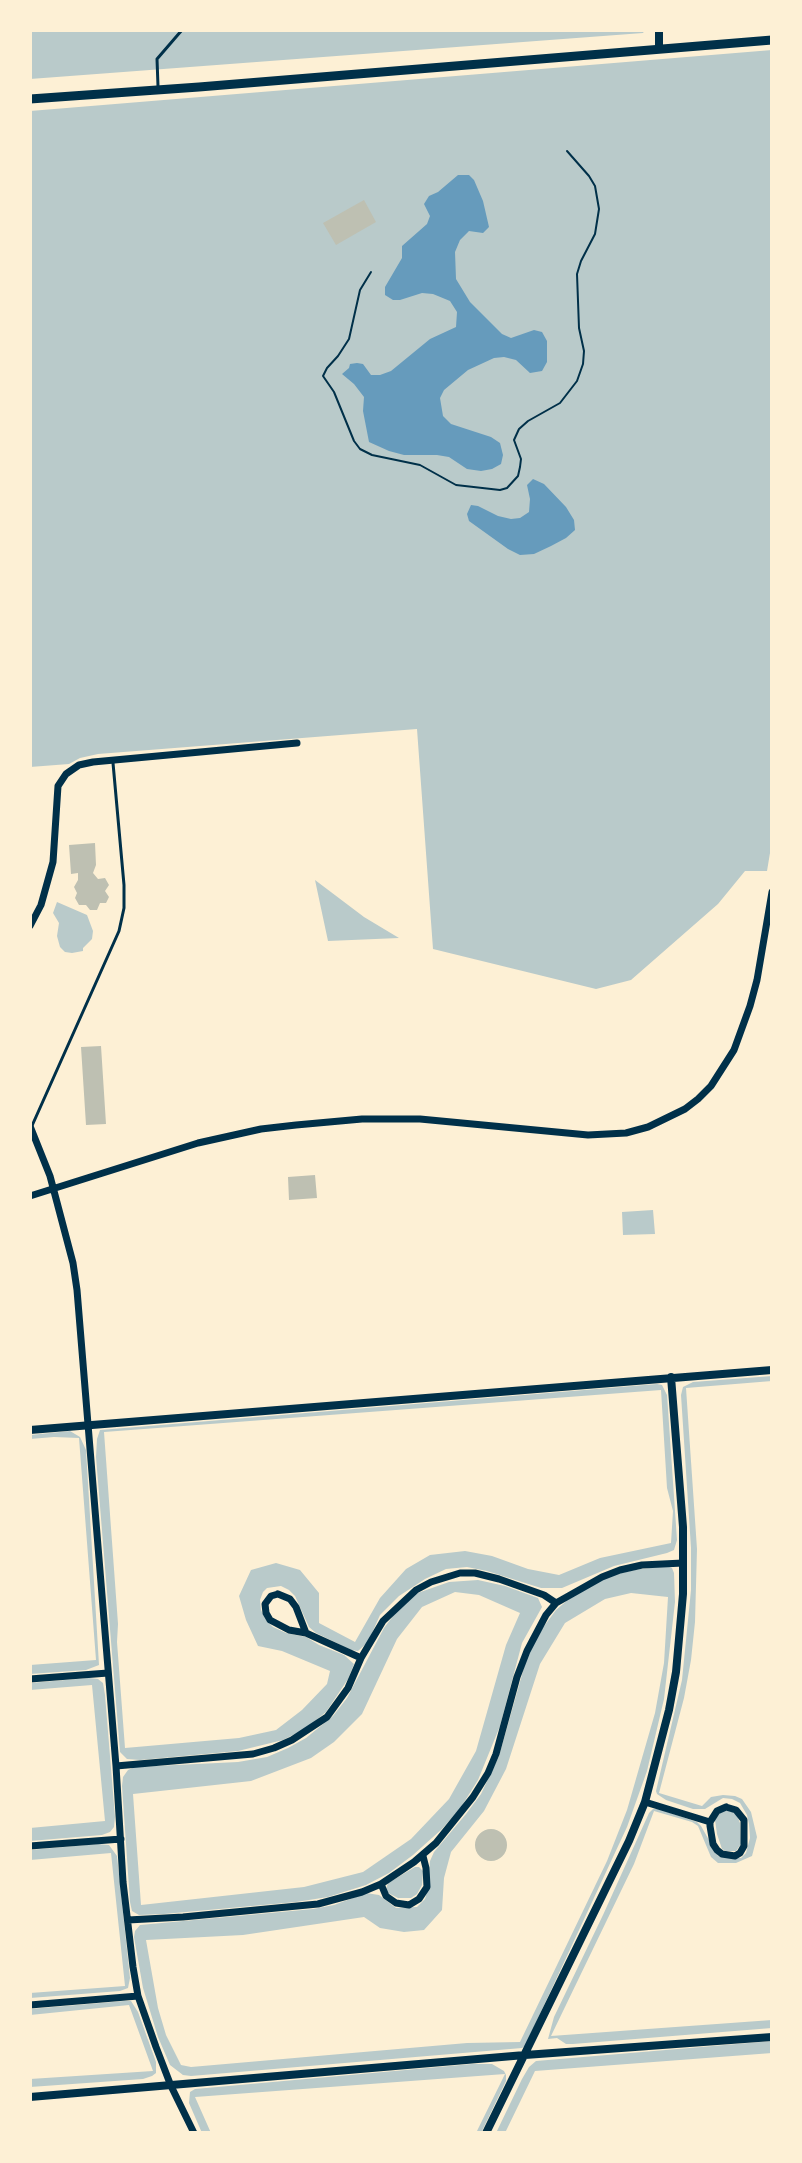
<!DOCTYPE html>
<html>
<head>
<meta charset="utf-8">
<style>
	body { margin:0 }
	#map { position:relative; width:802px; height:2163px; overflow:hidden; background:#fdf0d5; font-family:Poppins,sans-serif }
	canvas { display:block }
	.frame { position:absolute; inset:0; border:32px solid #fdf0d5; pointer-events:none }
</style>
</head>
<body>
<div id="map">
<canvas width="802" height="2163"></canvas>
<div class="frame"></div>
</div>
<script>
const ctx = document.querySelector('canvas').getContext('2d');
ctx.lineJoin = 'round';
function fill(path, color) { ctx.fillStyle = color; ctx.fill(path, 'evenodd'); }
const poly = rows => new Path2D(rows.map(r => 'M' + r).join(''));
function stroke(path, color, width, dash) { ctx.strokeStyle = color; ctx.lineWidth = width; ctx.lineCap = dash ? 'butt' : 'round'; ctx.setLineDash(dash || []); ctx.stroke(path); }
fill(poly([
	[30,30,645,30,643,33,30,79],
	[772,50,772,841,767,871,745,871,718,904,631,980,596,989,433,949,417,729,98,754,80,758,69,764,30,767,30,111],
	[315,880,364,917,399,938,328,941],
	[57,902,87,915,93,931,92,939,83,948,83,951,72,953,65,952,60,947,57,936,59,923,53,913],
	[653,1210,655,1234,623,1235,622,1212],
	[772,1376,772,1381,686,1388,697,1549,695,1622,691,1660,684,1698,659,1793,702,1806,711,1797,723,1795,735,1796,742,1799,751,1812,757,1837,752,1856,736,1863,718,1863,711,1857,698,1826,692,1822,654,1811,634,1864,551,2036,772,2020,772,2028,573,2044,566,2044,557,2038,548,2039,554,2017,603,1915,649,1813,653,1809,659,1809,697,1822,701,1826,718,1856,729,1858,741,1858,746,1853,750,1838,749,1824,747,1815,740,1803,732,1799,723,1798,705,1809,693,1809,666,1800,657,1794,656,1791,682,1680,691,1590,691,1548,681,1395,683,1387,693,1382],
	[657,1384,662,1385,667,1395,677,1540,674,1550,667,1553,614,1566,562,1588,541,1588,487,1571,467,1567,446,1569,425,1579,399,1596,380,1615,368,1642,358,1651,351,1650,316,1633,309,1627,295,1596,289,1590,281,1586,267,1588,263,1592,260,1600,261,1610,266,1620,273,1627,286,1633,306,1637,319,1645,344,1655,354,1664,348,1679,326,1712,305,1729,283,1740,238,1751,140,1760,127,1759,120,1752,96,1457,97,1439,100,1430],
	[661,1390,667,1488,673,1511,671,1543,600,1558,559,1575,528,1569,492,1556,465,1551,430,1555,406,1569,380,1598,355,1642,319,1623,319,1593,300,1570,276,1563,251,1570,239,1596,246,1620,258,1646,282,1651,330,1671,327,1684,302,1710,276,1730,239,1738,125,1748,117,1642,118,1624,104,1432],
	[70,1431,80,1437,86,1450,99,1665,86,1670,30,1674,30,1665,96,1660,79,1438,54,1437,30,1439,30,1435],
	[667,1566,672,1568,674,1573,675,1602,664,1699,647,1771,627,1827,525,2046,522,2048,191,2076,183,2075,170,2065,158,2037,143,1988,134,1937,135,1931,140,1925,313,1909,334,1905,366,1893,379,1895,396,1908,417,1907,425,1899,428,1889,430,1861,434,1852,466,1814,481,1794,499,1756,527,1657,542,1629,556,1610,570,1598,607,1576,640,1569],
	[631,1593,668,1597,664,1663,655,1713,627,1810,607,1861,520,2042,467,2043,191,2067,181,2065,166,2035,158,2008,146,1940,243,1935,364,1917,380,1928,404,1932,424,1930,442,1910,444,1878,451,1852,484,1811,506,1769,540,1664,565,1623,605,1599],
	[478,1580,505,1586,538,1598,542,1607,522,1643,500,1726,478,1780,461,1807,442,1829,413,1855,389,1873,366,1885,328,1897,296,1902,164,1914,139,1915,132,1911,130,1902,122,1786,123,1777,128,1770,135,1767,238,1762,267,1757,288,1748,306,1738,333,1716,347,1698,384,1628,396,1612,415,1594,449,1582],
	[455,1592,479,1595,520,1613,506,1645,476,1751,449,1799,411,1839,363,1872,304,1887,141,1905,133,1794,251,1781,311,1758,334,1742,362,1714,397,1639,422,1607],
	[89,1678,98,1679,103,1683,105,1695,115,1817,114,1827,110,1832,102,1835,30,1841,30,1828,105,1821,92,1685,30,1690,30,1683],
	[725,1810,736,1813,740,1823,741,1844,736,1851,726,1851,722,1849,717,1834,715,1820,720,1813],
	[98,1844,109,1845,117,1856,130,1978,128,1988,120,1991,30,1998,30,1993,125,1986,111,1853,30,1860,30,1850],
	[415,1867,419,1867,423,1871,422,1885,417,1894,411,1898,398,1898,388,1893,386,1889,388,1883],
	[124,2001,131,2001,138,2012,156,2062,156,2073,152,2076,143,2079,30,2087,30,2079,153,2071,129,2005,30,2015,30,2009],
	[772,2041,772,2053,535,2071,505,2133,496,2133,522,2079,529,2067,536,2061],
	[472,2064,492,2064,504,2071,506,2075,506,2081,481,2133,476,2133,505,2074,195,2097,211,2133,202,2133,189,2103,190,2092,195,2089]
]), '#b9caca');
fill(poly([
	[458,175,469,175,474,180,483,201,489,227,483,233,469,231,460,240,455,252,456,279,470,302,502,334,511,338,534,330,542,332,547,341,547,362,542,371,530,373,516,360,504,357,494,358,468,370,444,390,440,398,443,416,451,424,491,437,500,443,503,455,501,464,492,469,481,471,467,469,449,457,437,455,404,455,389,451,369,442,363,411,364,397,354,384,342,374,349,368,350,364,357,363,363,364,371,375,380,375,391,371,430,339,456,327,457,312,450,301,433,294,422,293,400,300,393,300,385,295,385,287,402,258,402,246,427,224,430,216,424,204,429,196,438,192],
	[533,479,544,484,566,507,574,520,575,530,566,538,551,546,534,554,520,555,508,549,469,521,467,514,471,505,478,506,498,516,511,519,520,518,529,512,530,499,527,485]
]), '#669bbc');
fill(poly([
	[364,200,376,222,336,245,323,223],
	[95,843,96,865,93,873,98,879,105,878,109,885,105,891,109,897,106,903,100,903,97,910,90,910,86,905,79,905,75,898,77,893,74,887,78,880,78,873,71,874,69,845],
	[101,1046,106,1124,86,1125,81,1047],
	[315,1175,317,1198,289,1200,288,1177],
	'475 1845a16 16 0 1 1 32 0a16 16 0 1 1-32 0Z'
]), '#bec0b2');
stroke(poly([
	[371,272,360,290,349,339,338,356,327,368,323,376,334,392,354,441,360,449,372,455,420,465,456,485,500,490,507,488,518,476,520,467,521,459,514,440,519,429,528,421,560,403,577,381,583,364,584,351,579,328,577,274,581,261,595,234,599,209,595,186,589,176,567,151]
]), '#003049', 2);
stroke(poly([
	[158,86,157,59,182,30],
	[31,1128,119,931,124,908,124,885,113,763]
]), '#003049', 3);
stroke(poly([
	[30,926,41,905,53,862,58,786,66,774,79,765,93,762,297,743],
	[30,1126,50,1176,73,1263,77,1290,116,1766,123,1882,133,1967,138,1996,156,2047,171,2086,194,2133],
	[30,1196,198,1143,261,1129,296,1125,362,1119,420,1119,588,1135,626,1133,648,1127,685,1109,698,1099,711,1086,734,1050,750,1006,757,980,772,892],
	[278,1594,290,1599,296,1607,306,1633,289,1630,270,1620,266,1613,265,1604,271,1596,278,1594],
	[306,1633,361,1658],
	[30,1679,108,1673],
	[116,1766,253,1754,274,1748,292,1740,327,1717,348,1688,361,1658,383,1621,416,1590,431,1582,460,1573,475,1573,499,1579,544,1595,556,1603],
	[645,1802,710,1822],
	[726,1807,736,1810,744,1820,744,1846,740,1853,735,1856,722,1854,717,1850,713,1844,710,1826,710,1822,717,1811,726,1807],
	[30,1846,121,1839],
	[381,1884,386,1896,396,1903,409,1905,419,1899,427,1887,426,1868,423,1856],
	[128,1920,183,1917,318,1904,362,1892,381,1884,414,1862,436,1843,473,1797,488,1773,496,1754,517,1677,527,1651,546,1615,556,1603,602,1577,620,1570,642,1565,683,1563],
	[30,2005,138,1996]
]), '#003049', 7);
stroke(poly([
	[659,30,659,49],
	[30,1430,772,1370],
	[30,2097,525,2055,772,2037],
	[486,2133,629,1841,645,1802,669,1710,676,1672,683,1594,683,1527,671,1377]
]), '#003049', 8);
stroke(poly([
	[30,99,199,87,772,40]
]), '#003049', 9);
</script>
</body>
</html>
